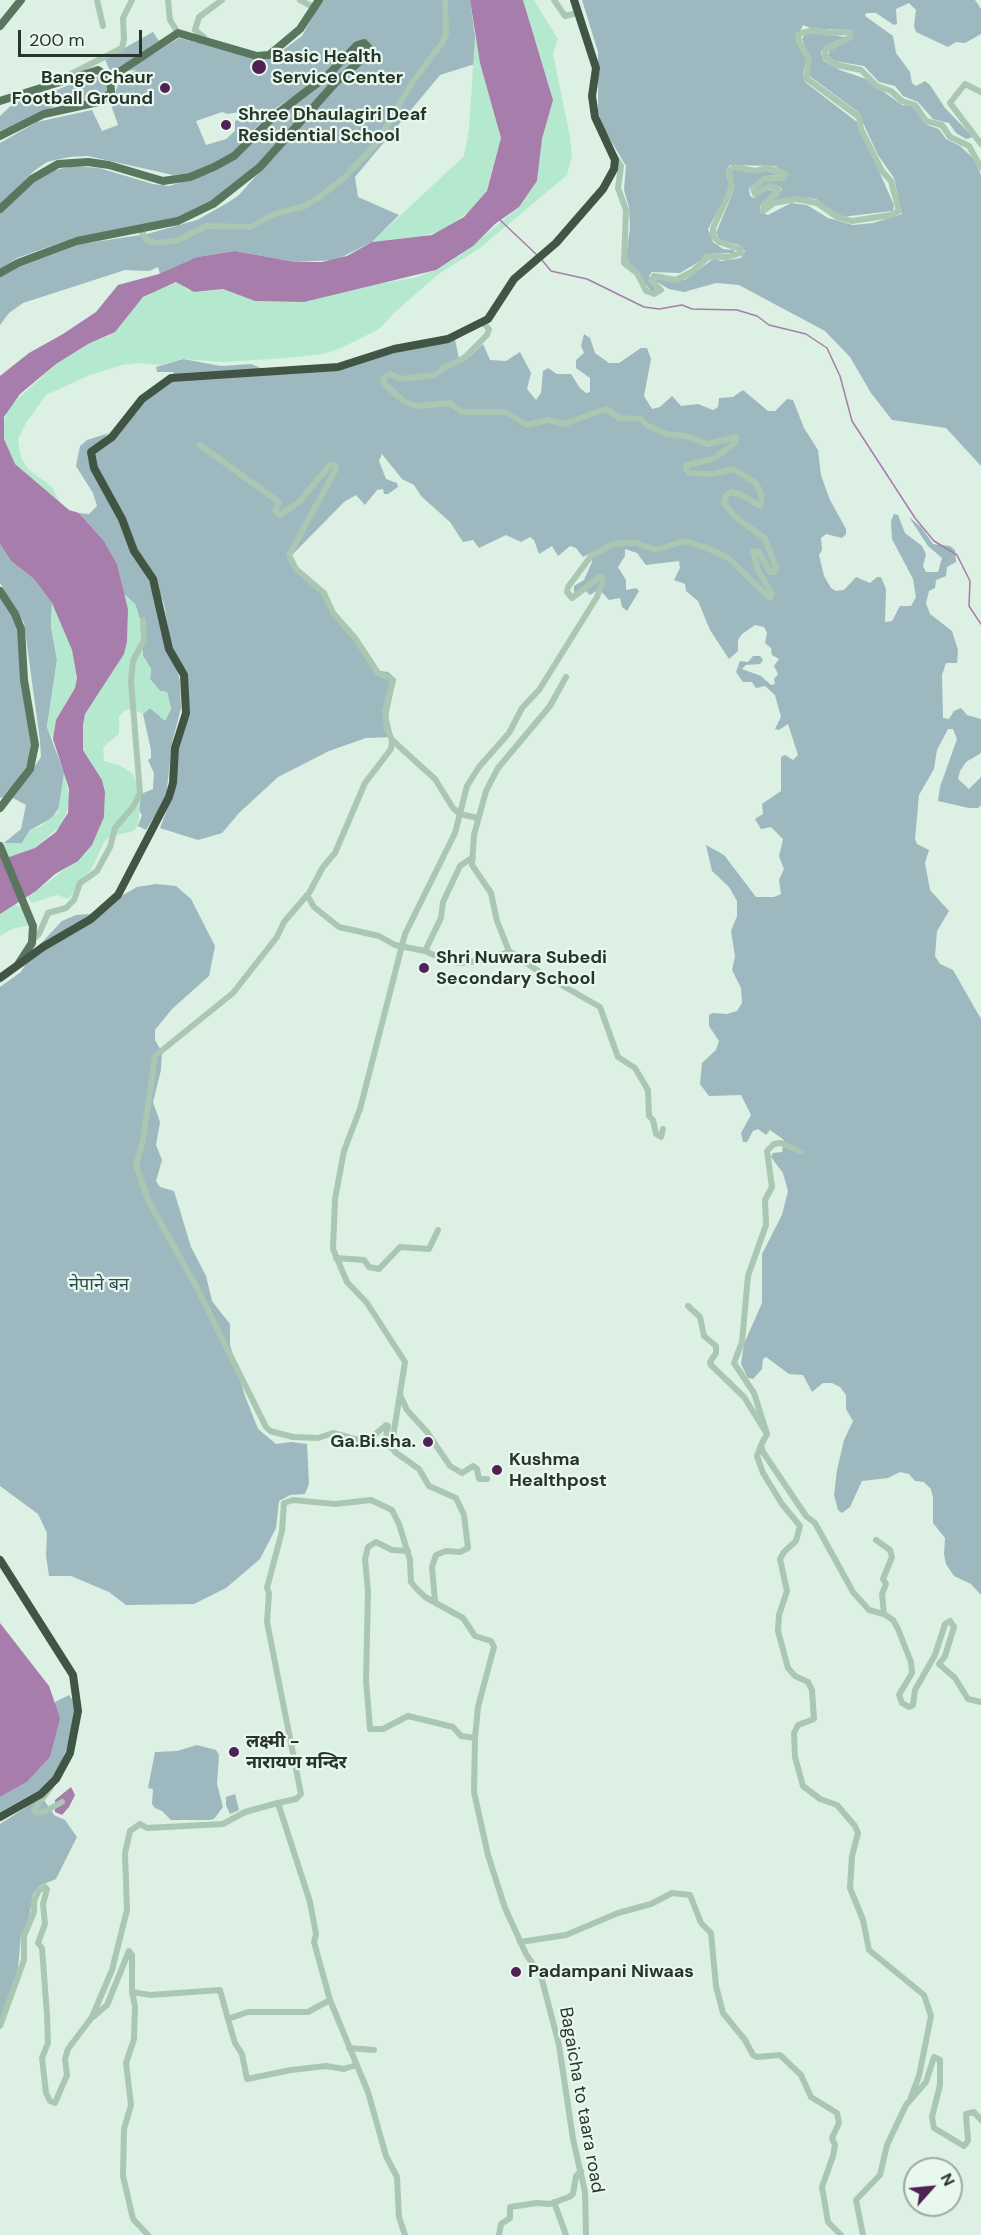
<!DOCTYPE html>
<html>
<head>
<meta charset="utf-8">
<style>
	body { margin:0 }
	#map { position:relative; width:981px; height:2235px; overflow:hidden; background:#dcf0e3; font-family:"DM Sans",sans-serif }
	canvas { display:block }
	.north { position:absolute; left:903px; top:2157px; width:60px; height:60px; box-sizing:border-box; background:#e8f8ee; border:2px solid #9baaa0; border-radius:50%; rotate:63deg; font-size:16px; font-weight:700; line-height:24px; text-align:center; color:#28352a }
	.north::after { content:''; display:block; margin:auto; width:21px; height:27px; background:#4f2154; clip-path:polygon(50% 0,100% 100%,50% 72%,0 100%) }
	.scale { position:absolute; left:18px; top:30px; width:124px; height:27px; box-sizing:border-box; border:3px solid #28352a; border-top:0; padding-left:8px; font-size:18px; line-height:21px; white-space:nowrap; color:#28352a; -webkit-text-stroke:4px #e8f8ee; paint-order:stroke }
</style>
</head>
<body>
<div id="map">
<canvas width="981" height="2235"></canvas>
<div class="north">N</div>
<div class="scale">200 m</div>
</div>
<script>
const ctx = document.querySelector('canvas').getContext('2d');
ctx.lineJoin = 'round';
function fill(path, color) { ctx.fillStyle = color; ctx.fill(path, 'evenodd'); }
const poly = rows => new Path2D(rows.map(r => 'M' + r).join(''));
function stroke(path, color, width, dash) { ctx.strokeStyle = color; ctx.lineWidth = width; ctx.lineCap = dash ? 'butt' : 'round'; ctx.setLineDash(dash || []); ctx.stroke(path); }
function write(font, color, halo, rows, align = 'center') {
  ctx.font = font + ' "DM Sans","Noto Sans Devanagari",sans-serif'; ctx.lineWidth = 4.5; ctx.setLineDash([]); ctx.textBaseline = 'middle'; ctx.strokeStyle = halo; ctx.fillStyle = color; for (const [text, x, y, turn = 0] of rows) {
    ctx.save(); ctx.translate(x, y); ctx.rotate((+turn || 0) * Math.PI / 180); ctx.textAlign = isNaN(turn) ? turn : align; if (halo) ctx.strokeText(text, 0, 0); ctx.fillText(text, 0, 0); ctx.restore();
  }
}
fill(poly([
	[322,0,470,0,475,36,475,64,440,75,355,177,358,197,399,215,372,242,336,260,295,262,235,251,197,257,160,274,158,267,149,271,125,270,23,303,9,313,0,325,0,277,8,271,81,244,147,234,197,220,229,202,239,195,339,82,370,55,366,40,356,41,320,79,273,110,228,157,190,173,173,175,88,156,69,157,47,162,34,171,0,204,0,143,37,122,92,110,102,131,118,125,111,105,119,82,136,70,128,71,134,66,179,38,265,60,275,56,302,36],
	[222,112,228,114,239,112,241,119,235,121,235,131,226,139,206,145,196,121],
	[582,0,975,0,981,9,981,34,965,43,956,42,948,47,916,32,914,26,916,10,909,3,896,9,897,24,894,25,876,13,866,13,865,16,893,36,896,53,910,72,912,83,916,86,925,81,930,85,945,108,973,137,966,139,956,133,949,123,933,119,918,102,903,96,895,86,879,82,864,66,834,61,828,56,830,49,853,38,852,30,813,29,803,25,796,41,807,60,803,73,805,82,857,122,894,205,893,211,841,217,816,199,794,197,764,207,779,193,782,189,780,186,753,191,763,182,787,173,774,166,730,165,726,171,729,186,726,196,708,229,713,242,723,249,734,250,734,253,706,254,700,261,680,273,652,272,649,276,656,291,651,291,626,259,630,227,629,207,624,190,626,166,602,126,598,110,598,52],
	[153,32,159,41,111,74,105,59],
	[812,33,845,37,826,46,821,52,823,60,840,70,866,79,902,105,912,106,927,125,939,129,946,139,960,146,973,158,981,175,981,466,946,428,892,420,871,393,850,357,825,331,739,285,716,283,684,292,669,289,655,281,656,278,676,282,686,279,713,259,721,261,741,258,745,251,739,245,720,240,716,233,733,192,731,171,734,170,764,170,780,175,766,176,749,188,750,196,754,198,766,189,775,191,760,206,760,212,768,215,791,203,807,205,828,218,853,225,873,223,902,214,894,178,878,155,858,112,807,74,807,52,802,39,804,35],
	[360,45,367,50,253,173,205,206,174,219,74,238,17,258,0,269,0,212,46,172,73,166,99,168,153,184,169,186,211,173,236,159,269,124],
	[90,76,102,77,107,84,106,93,100,98,55,106,0,131,0,116,14,103,50,93],
	[584,334,590,338,595,353,609,363,619,363,641,348,647,348,651,359,644,396,652,409,660,407,672,396,681,406,698,404,713,410,718,407,719,398,733,397,743,390,768,411,775,411,787,399,793,400,804,428,818,450,821,475,830,500,846,529,846,534,842,538,826,534,821,538,822,550,819,555,824,576,831,588,836,591,844,590,856,577,870,583,877,577,881,577,886,589,885,622,892,621,900,606,911,606,916,597,913,579,892,539,891,521,894,514,898,515,905,533,922,546,926,554,923,566,926,572,938,572,942,558,928,546,909,517,921,527,933,544,950,546,955,550,956,562,947,567,946,576,936,580,935,588,929,591,926,603,930,614,952,631,958,650,957,663,946,663,942,675,943,718,949,719,954,711,961,708,967,715,981,719,981,753,966,762,960,771,958,779,969,789,981,777,981,805,978,808,969,808,938,801,940,787,957,739,953,729,948,729,937,750,934,769,919,795,915,839,917,844,929,850,925,863,930,890,949,911,937,931,935,956,940,964,953,970,981,1019,981,1595,971,1584,954,1576,946,1564,944,1554,945,1538,933,1523,933,1498,931,1489,924,1482,915,1481,909,1474,900,1472,888,1478,862,1481,850,1507,842,1513,838,1510,834,1495,837,1470,844,1440,853,1421,846,1409,846,1395,840,1387,832,1383,823,1383,812,1392,803,1375,789,1374,766,1357,763,1359,762,1369,753,1379,748,1378,741,1364,744,1344,762,1303,762,1254,782,1215,788,1191,783,1173,771,1157,773,1153,782,1152,784,1140,770,1130,766,1135,758,1129,753,1131,747,1142,743,1142,741,1133,751,1115,741,1095,709,1096,700,1084,702,1063,716,1050,719,1041,709,1026,709,1015,713,1013,727,1014,737,1011,742,1003,741,988,732,970,735,956,731,931,737,916,737,901,729,887,712,871,706,845,724,855,756,897,774,897,781,894,779,880,784,869,779,856,783,839,771,827,761,829,755,819,763,814,762,804,781,791,781,757,785,755,793,760,798,755,788,724,779,730,775,729,781,717,775,695,765,686,756,688,752,682,743,682,736,672,740,661,748,662,753,656,760,656,763,660,760,664,746,665,742,669,761,676,771,685,775,684,774,679,778,674,774,666,779,659,772,655,771,648,765,643,767,633,764,627,755,625,742,634,738,640,738,651,729,659,710,630,698,601,686,591,685,584,674,580,680,568,679,561,646,565,637,553,625,549,625,556,618,567,626,580,626,590,636,588,639,591,627,611,622,607,620,598,609,600,599,589,590,595,585,590,574,592,574,586,584,580,592,562,591,553,583,557,576,548,570,546,558,556,552,546,539,554,534,540,530,537,521,542,506,535,479,548,473,540,463,542,450,522,421,496,414,485,402,479,382,454,379,461,386,479,397,483,398,487,388,494,384,494,383,489,377,490,365,505,356,495,344,502,291,556,298,569,324,590,329,604,380,671,388,672,396,679,388,716,393,737,366,738,329,751,278,777,239,813,222,833,198,840,160,828,168,807,187,691,172,650,164,604,154,577,136,551,95,462,94,452,143,401,175,376,173,372,157,372,156,367,183,359,221,366,251,364,263,369,312,372,455,339,459,359,466,360,483,344,490,360,506,361,520,352,531,373,527,389,536,400,541,393,543,371,548,368,557,374,571,374,580,388,586,393,590,392,590,378,576,368,576,360,584,353,581,346],
	[117,425,89,452,153,589,180,680,181,708,172,743,166,798,146,830,138,826,142,815,138,809,141,794,153,789,154,773,148,760,151,758,151,750,143,714,150,708,165,720,171,709,167,692,160,691,150,679,151,669,143,656,141,623,135,604,124,594,117,564,104,541,79,513,89,514,97,506,93,493,76,466,80,446,87,440,109,433],
	[0,544,11,561,34,579,52,603,51,626,57,660,47,727,64,773,60,806,52,818,30,830,22,843,4,843,21,829,26,805,13,798,41,757,40,741,24,623,0,583],
	[0,596,16,623,32,738,30,761,5,797,0,798],
	[156,884,176,886,191,899,215,946,209,976,172,1009,155,1030,155,1040,162,1052,161,1070,153,1102,160,1122,156,1145,162,1160,156,1181,160,1187,174,1191,191,1247,206,1276,212,1301,230,1324,230,1345,245,1396,258,1429,276,1444,291,1442,307,1444,309,1484,305,1494,290,1495,279,1501,276,1528,260,1559,226,1588,194,1604,126,1605,109,1592,71,1576,49,1576,46,1555,47,1533,38,1514,0,1486,0,987,21,972,32,953,62,921,76,915,90,914,137,887],
	[69,1695,76,1705,69,1743,56,1774,43,1788,0,1812,0,1797,27,1782,50,1757,55,1702],
	[197,1745,216,1750,219,1755,217,1784,223,1807,214,1819,209,1820,171,1820,162,1811,155,1808,152,1804,153,1789,148,1788,155,1752,177,1751],
	[235,1794,239,1810,230,1814,226,1805,226,1797],
	[42,1797,54,1815,65,1820,77,1837,56,1879,39,1886,33,1894,28,1924,21,1935,18,1968,0,2021,0,1824]
]), '#9db8be');
fill(poly([
	[523,0,534,0,558,39,553,53,570,137,572,156,567,175,480,248,440,273,396,311,379,329,341,348,323,354,287,358,223,362,183,359,160,365,140,363,122,365,90,375,46,395,26,423,18,439,21,458,28,469,52,487,60,503,15,464,7,451,2,426,10,406,56,364,88,344,110,335,140,300,153,292,178,282,188,290,200,292,223,289,255,301,296,302,347,289,413,278,436,270,461,255,519,207,537,181,542,139,553,100],
	[475,36,501,138,487,191,474,208,443,231,421,236,372,242,464,156,469,129],
	[124,594,135,604,141,623,143,656,151,669,150,679,160,691,167,692,171,709,165,721,150,708,143,714,131,709,124,711,119,717,119,734,103,747,104,761,121,766,133,774,141,794,138,826,133,831,109,837,104,842,91,870,79,881,69,899,57,895,32,903,28,897,85,854,92,845,104,817,105,792,102,780,83,750,83,725,85,714,124,654,127,642,128,609],
	[52,603,72,650,77,679,75,688,56,720,53,739,47,727,57,660,51,626],
	[64,773,70,800,63,824,35,848,8,857,4,843,22,843,30,830,41,826,58,812],
	[15,904,23,909,30,925,12,929,0,936,0,914]
]), '#b5e9cf');
fill(poly([
	[470,0,523,0,553,100,542,139,537,181,519,207,495,224,473,246,436,270,304,302,255,301,223,289,194,292,176,282,143,297,115,332,88,344,56,364,20,394,4,417,4,439,15,464,69,510,79,513,104,541,117,564,128,609,127,642,124,654,85,714,83,725,83,750,102,780,105,792,104,817,92,845,78,861,55,874,36,891,0,914,0,854,3,859,35,848,56,832,68,813,69,789,53,739,56,720,75,688,77,678,72,650,52,603,34,579,11,561,0,544,0,376,29,353,63,334,96,312,118,285,159,274,197,257,235,251,295,262,322,262,347,256,372,242,432,235,464,217,487,191,501,138,480,63],
	[0,1623,49,1686,60,1718,50,1757,27,1782,0,1797],
	[71,1787,75,1795,69,1807,62,1815,55,1812,55,1800]
]), '#a67dab');
stroke(poly([
	[500,220,537,255],
	[541,259,551,271,587,279,644,307,659,309,682,305,692,309,737,310,757,316,769,325,806,334,827,348,840,376,852,421,915,518,934,541,957,555,970,581,969,606,981,624]
]), '#a67dab', 1.5);
stroke(poly([
	[97,0,103,26],
	[168,0,170,20,178,33],
	[300,0,315,8],
	[554,0,565,16,577,13],
	[202,41,204,37,195,30,199,17,222,0],
	[63,78,122,48,124,39,123,18,132,0],
	[981,92,965,84,950,103,981,144],
	[614,155,621,166,618,188,626,210,624,263,637,273,646,291,654,294,661,290,651,281,654,276,676,280,693,271,708,257,728,257,741,253,740,249,719,242,713,236,713,228,732,187,729,171,734,167,755,171,768,168,786,174,783,178,764,179,753,188,755,194,769,186,778,188,777,193,764,204,763,211,774,203,796,199,817,203,837,217,852,221,891,215,899,211,891,181,882,171,861,129,859,117,806,78,809,59,799,42,798,35,801,33,815,30,829,33,849,32,851,36,849,38,825,50,825,57,837,65,861,70,877,86,891,91,902,101,915,105,926,121,942,125,950,137,969,146,981,168],
	[140,229,147,240,155,243,176,241,206,226,251,227,274,214,305,206,318,198,344,178,376,144,412,83,442,43,446,34,445,0],
	[200,445,279,502,275,511,280,515,299,502,330,465,334,465,336,469,289,555,296,569,324,593,333,613,355,638,378,673,393,680,385,711,387,729,392,740,435,779,453,808,460,814,478,818],
	[392,740,391,749,365,783,335,853,323,867,309,893,284,922,277,937,233,993,155,1056,143,1140,136,1166,149,1202,195,1284,266,1427,270,1431,293,1437,318,1438,333,1433,362,1441,369,1440,386,1425,388,1426,385,1442,395,1451],
	[307,895,314,907,339,927,379,936,395,945,425,951,447,961,460,963,494,959,509,951,544,975,600,1007,618,1057,635,1068,648,1090,649,1116,653,1120,656,1134,661,1137,663,1129],
	[32,940,39,934,48,913,66,908,74,900,80,883,97,871,110,847,115,828,133,807,140,793,131,681,133,661,144,640,143,620],
	[425,951,441,918,443,902,460,866,473,857],
	[509,951,497,921,491,893,472,865,474,835,486,791,498,768,550,706,566,677],
	[336,1258,364,1260,369,1267,379,1269,400,1247,429,1249,438,1230],
	[688,1306,700,1317,704,1336,716,1346,716,1353,710,1362,711,1365,744,1397,767,1434,754,1393,734,1363,742,1342,748,1276,766,1225,765,1200,772,1187,767,1151,774,1144,781,1143,801,1152],
	[401,1397,407,1410,427,1432,450,1466,462,1473,473,1466,477,1469,479,1479,487,1479],
	[767,1434,761,1445,763,1452,806,1516,815,1523,853,1592,869,1610,884,1614,893,1620,898,1629,911,1662,912,1673,899,1695,902,1703,909,1707,913,1705,915,1690,935,1655,945,1624,950,1621,954,1627,945,1656,939,1664,955,1678,968,1699,981,1702],
	[761,1445,757,1456,763,1473,782,1504,800,1526,796,1541,784,1552,780,1559,787,1591,779,1615,778,1631,788,1668,795,1676,808,1682,812,1690,814,1719,798,1725,794,1733,795,1757,803,1786,820,1799,837,1805,855,1826,858,1833,852,1856,850,1888,863,1920,869,1950,924,1995,931,2016,919,2076,911,2097],
	[876,1540,890,1550,892,1557,883,1579,886,1584,882,1594,884,1614],
	[408,1551,392,1550,376,1542,368,1547,365,1559,368,1591,366,1680,370,1729,383,1729,408,1716,453,1727,461,1736,475,1738],
	[435,1601,432,1567,436,1555,446,1551,460,1552,468,1548,464,1515,456,1498,429,1486,419,1469,395,1452,393,1437,405,1362,367,1303,347,1282,333,1249,335,1199,344,1151,360,1109,405,934,455,833,467,786,479,767,509,733,522,708,539,690,597,597,603,581,601,576,572,598,567,592,568,587,591,556,611,545,621,543,636,543,656,550,685,541,707,548,728,558,770,598,772,593,758,571,753,551,759,552,770,572,774,572,776,568,765,538,736,518,724,503,726,496,731,492,742,495,760,506,762,496,756,483,733,469,713,474,689,473,686,469,687,465,713,459,735,443,736,437,707,444,686,436,667,434,648,426,641,419,619,418,606,409,564,424,548,420,527,425,506,412,461,412,450,403,417,406,405,402,383,383,384,378,390,374,401,379,435,375,445,367,464,358,487,335,489,329,483,323],
	[51,1787,34,1810,36,1813,46,1811,62,1802],
	[278,1803,296,1799,301,1794,267,1622,269,1593,267,1588,282,1531,284,1503,293,1500,335,1504,371,1500,392,1510,399,1524,410,1560,411,1582,415,1587,425,1597,463,1618,475,1636,491,1641,494,1647,478,1707,475,1738,474,1792,488,1855,505,1908,526,1954,541,1976,559,2045,573,2139,585,2192,586,2235],
	[520,1942,566,1935,618,1913,651,1904,672,1893,690,1895,701,1923,711,1933,716,1986,723,2013,745,2040,753,2055,757,2057,780,2055,801,2075,811,2097,837,2113,839,2123,832,2138,835,2145,833,2156,822,2187,828,2222,841,2235],
	[93,2017,107,2005,129,1951,132,1955,132,1992],
	[228,2019,235,2043,242,2054,247,2079,291,2070,326,2066,344,2069,356,2065],
	[0,2026,24,1960,24,1936,34,1912,34,1901,39,1890,45,1887,47,1889,43,1904,45,1924,38,1943,42,1948,47,2015,48,2043,42,2058,46,2093,50,2101,55,2103,67,2075,65,2059,68,2049,92,2017,112,1970,127,1910,125,1853,130,1831,140,1824,147,1828,223,1824,245,1812,278,1803,310,1902,316,1934,314,1942,330,2000,368,2092,386,2156,397,2177,399,2217,405,2235],
	[349,2048,374,2050],
	[554,2202,566,2235],
	[148,2235,133,2219,123,2176,124,2129,131,2105,126,2063,134,2039,135,2006,132,1992,150,1995,220,1990,228,2019,248,2012,308,2012,330,2000],
	[499,2235,501,2224,510,2218,510,2207,537,2203,550,2204,569,2197,573,2194,576,2176,581,2171],
	[863,2235,856,2200,880,2175,887,2145,906,2105,926,2082,934,2057,940,2060,940,2085,932,2117,934,2128,964,2146,968,2141,966,2114,974,2112,981,2120]
]), '#a9c7b2', 6);
stroke(poly([
	[0,26,21,0],
	[110,78,178,33,257,56,269,55,300,29,319,0],
	[0,101,98,70,110,78,111,92,103,101,44,114,0,136],
	[0,209,32,179,58,164,88,162,109,165,163,181,190,177,214,167,234,156,274,116,328,75,357,45,364,43,368,47,367,55,336,82,260,167,213,204,178,221,77,241,18,263,0,273],
	[0,591,15,614,21,629,24,680,35,745,30,769,0,808],
	[0,846,33,926,32,943,19,963]
]), '#5a765f', 8);
stroke(poly([
	[0,978,43,947,91,919,118,895,169,797,173,783,175,748,186,713,184,675,169,649,153,579,134,551,122,519,94,468,91,452,112,437,142,399,171,378,338,367,394,349,448,339,488,319,514,279,556,243,603,189,614,169,615,160,595,117,592,96,596,68,574,0],
	[0,1560,73,1675,78,1711,70,1753,56,1779,41,1794,0,1817]
]), '#405543', 8);
for (const [x, y, r, color] of [
	[259,67,8,"#4f2154"],
	[165,88,6,"#4f2154"],
	[226,125,6,"#4f2154"],
	[424,968,6,"#4f2154"],
	[428,1442,6,"#4f2154"],
	[497,1470,6,"#4f2154"],
	[234,1752,6,"#4f2154"],
	[516,1972,6,"#4f2154"]
]) { const dot = new Path2D(); dot.arc(x, y, r, 0, 2 * Math.PI); ctx.fillStyle = color; ctx.fill(dot); stroke(dot, '#e8f8ee', 2); }
write('bold 18px', '#28352a', '#e8f8ee', [
	["Basic Health",272,57],
	["Service Center",272,78],
	["Bange Chaur",153,78,"right"],
	["Football Ground",153,99,"right"],
	["Shree Dhaulagiri Deaf",238,115],
	["Residential School",238,136],
	["Shri Nuwara Subedi",436,958],
	["Secondary School",436,979],
	["Ga.Bi.sha.",416,1442,"right"],
	["Kushma",509,1460],
	["Healthpost",509,1481],
	["लक्ष्मी -",246,1742],
	["नारायण मन्दिर",246,1763],
	["Padampani Niwaas",528,1972]
], 'left');
write('18px', '#2e4a51', '#e8f8ee', [
	["नेपाने बन",99,1285]
]);
write('18px', '#28352a', '#e8f8ee', [
	["Bagaicha to taara road",581,2100,80]
]);
</script>
</body>
</html>
